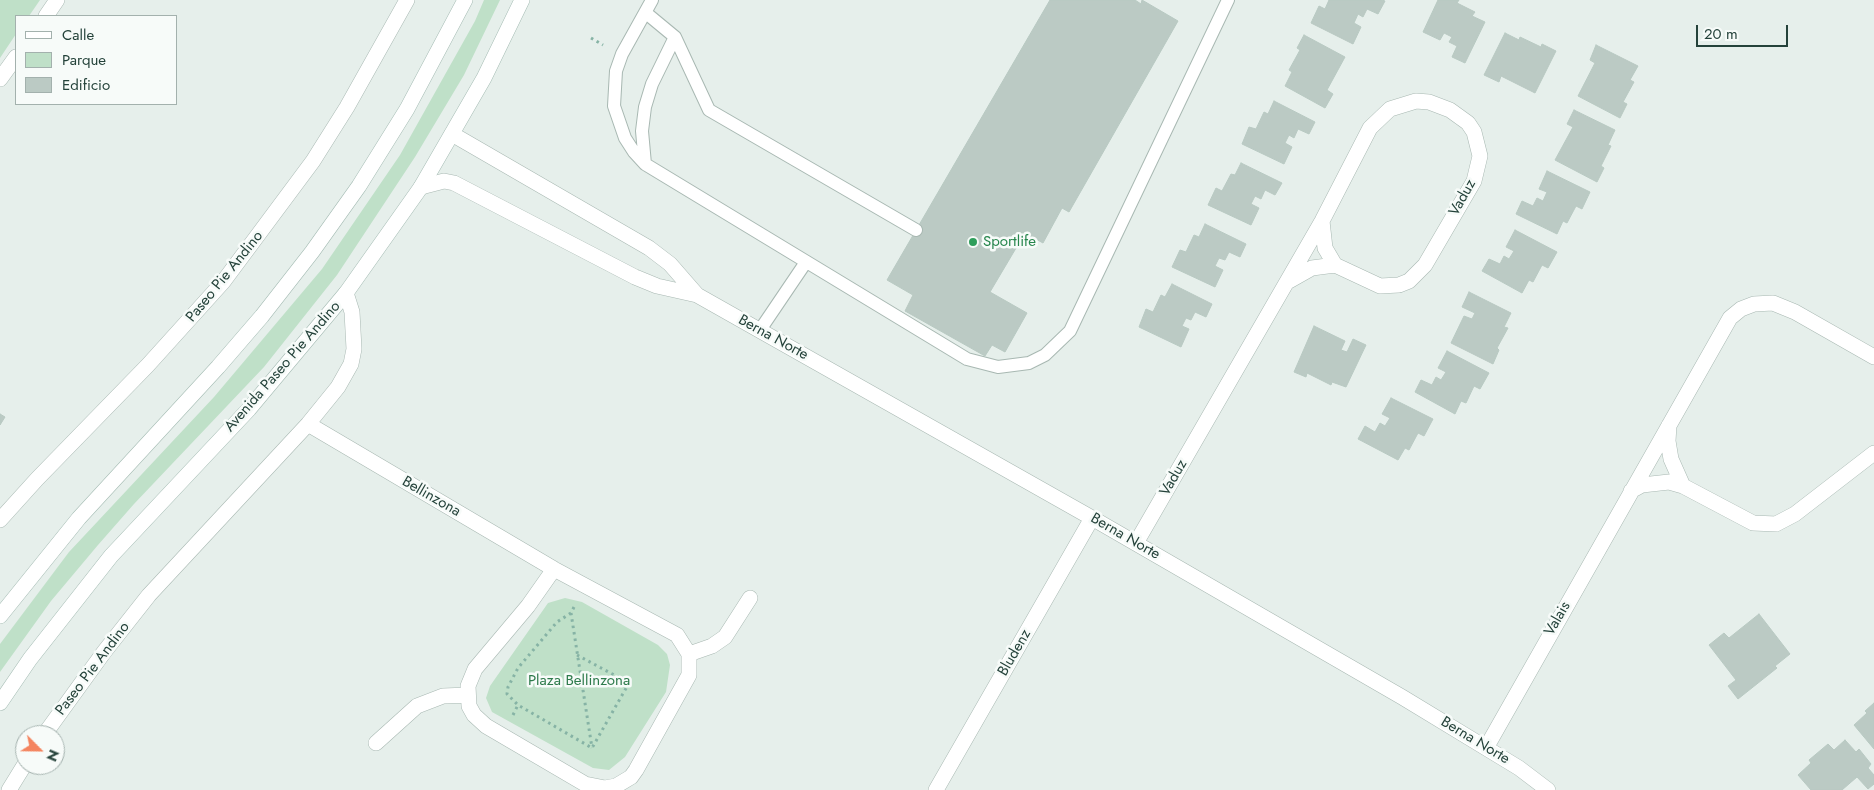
<!DOCTYPE html>
<html>
<head>
<meta charset="utf-8">
<style>
	body { margin:0 }
	#map { position:relative; width:1874px; height:790px; overflow:hidden; background:#e6efeb; font-family:Jost,sans-serif }
	canvas { display:block }
	.legend { position:absolute; left:15px; top:15px; width:162px; height:90px; box-sizing:border-box; background:#f7fbf9; border:1px solid #a3b1ad; margin:0; padding:6px 9px; list-style:none; font-size:15px; color:#24423a }
	.legend li { display:flex; align-items:center; gap:10px; height:25px }
	.legend b { width:25px; border:1px solid #a3b1ad }
	.north { position:absolute; left:15px; top:725px; width:50px; height:50px; box-sizing:border-box; background:#f7fbf9; border:1px solid #a3b1ad; border-radius:50%; rotate:113deg; font-size:14px; font-weight:700; line-height:20px; text-align:center; color:#24423a }
	.north::after { content:''; display:block; margin:auto; width:18px; height:22px; background:#f4845f; clip-path:polygon(50% 0,100% 100%,50% 72%,0 100%) }
	.scale { position:absolute; left:1696px; top:25px; width:92px; height:22px; box-sizing:border-box; border:2px solid #24423a; border-top:0; padding-left:6px; font-size:15px; line-height:18px; white-space:nowrap; color:#24423a; -webkit-text-stroke:4px #f7fbf9; paint-order:stroke }
</style>
</head>
<body>
<div id="map">
<canvas width="1874" height="790"></canvas>
<ul class="legend">
<li><b style="height:6px;background:#fff"></b>Calle</li>
<li><b style="height:14px;background:#bfe0c8"></b>Parque</li>
<li><b style="height:14px;background:#bbcac4"></b>Edificio</li>
</ul>
<div class="north">N</div>
<div class="scale">20 m</div>
</div>
<script>
const ctx = document.querySelector('canvas').getContext('2d');
ctx.lineJoin = 'round';
function fill(path, color) { ctx.fillStyle = color; ctx.fill(path, 'evenodd'); }
const poly = rows => new Path2D(rows.map(r => 'M' + r).join(''));
function stroke(path, color, width, dash) { ctx.strokeStyle = color; ctx.lineWidth = width; ctx.lineCap = dash ? 'butt' : 'round'; ctx.setLineDash(dash || []); ctx.stroke(path); }
function write(font, color, halo, rows, align = 'center') {
  ctx.font = font + ' Jost,sans-serif'; ctx.lineWidth = 5; ctx.setLineDash([]); ctx.textBaseline = 'middle'; ctx.strokeStyle = halo; ctx.fillStyle = color; for (const [text, x, y, turn = 0] of rows) {
    ctx.save(); ctx.translate(x, y); ctx.rotate((+turn || 0) * Math.PI / 180); ctx.textAlign = isNaN(turn) ? turn : align; if (halo) ctx.strokeText(text, 0, 0); ctx.fillText(text, 0, 0); ctx.restore();
  }
}
fill(poly([
	[0,0,40,0,29,16,16,16,16,34,0,58],
	[484,0,500,0,464,75,415,157,337,275,264,367,134,504,98,545,51,601,0,672,0,644,69,552,214,397,322,269,400,155,475,21],
	[565,598,582,602,658,645,667,654,670,665,666,692,625,757,609,770,593,768,492,712,486,698,490,686,548,603]
]), '#bfe0c8');
const building = poly([
	[1050,0,1135,0,1141,4,1142,0,1178,21,1069,212,1062,208,1043,243,1025,233,990,292,1027,313,1005,352,992,345,985,356,905,311,913,295,887,280,1050,0],
	[1329,0,1382,0,1385,1,1378,14,1367,9,1363,17,1358,14,1354,23,1361,27,1353,44,1311,23,1319,6,1325,9,1329,0],
	[1438,0,1459,0,1457,3,1475,12,1472,16,1485,22,1465,63,1452,57,1457,46,1449,42,1452,37,1444,33,1440,40,1423,32,1438,0],
	[1505,33,1519,40,1520,37,1541,47,1542,44,1556,51,1535,93,1501,76,1499,82,1484,75,1505,33],
	[1304,35,1345,57,1327,90,1333,94,1325,108,1285,86,1292,72,1289,70,1300,50,1297,48,1304,35],
	[1596,45,1638,66,1630,80,1634,82,1623,102,1627,104,1620,118,1578,96,1595,63,1590,60,1596,45],
	[1274,101,1315,122,1309,134,1298,129,1294,138,1289,135,1285,143,1292,147,1284,164,1242,144,1249,127,1256,129,1264,112,1268,114,1274,101],
	[1574,110,1615,130,1608,145,1611,146,1601,166,1604,168,1597,182,1555,160,1573,127,1567,124,1574,110],
	[1241,163,1282,183,1275,195,1265,190,1261,199,1255,196,1251,204,1259,208,1251,225,1208,205,1216,188,1222,191,1231,174,1235,175,1241,163],
	[1547,171,1590,192,1582,209,1576,206,1567,223,1563,221,1557,234,1516,214,1522,201,1533,206,1537,198,1543,201,1547,192,1539,189,1547,171],
	[1205,224,1246,244,1240,257,1229,252,1225,260,1219,258,1215,266,1223,270,1215,287,1172,267,1180,250,1186,252,1194,235,1199,237,1205,224],
	[1515,230,1557,252,1548,268,1542,265,1533,282,1529,280,1522,293,1482,271,1489,259,1500,264,1504,256,1509,259,1514,251,1506,247,1515,230],
	[1172,284,1212,304,1206,317,1195,312,1191,320,1186,318,1182,326,1189,329,1181,347,1139,327,1146,309,1153,312,1161,295,1165,297,1172,284],
	[1469,292,1511,313,1504,327,1508,328,1497,348,1499,350,1493,364,1451,343,1464,316,1472,319,1475,313,1462,307,1469,292],
	[1314,326,1345,341,1341,350,1347,352,1353,339,1366,345,1346,387,1332,382,1331,385,1307,373,1306,377,1294,372,1314,326],
	[1447,351,1489,373,1480,389,1474,386,1466,403,1461,401,1455,414,1415,392,1421,380,1432,385,1436,377,1441,380,1446,372,1438,368,1447,351],
	[1391,398,1433,419,1424,436,1418,433,1409,450,1405,448,1398,460,1358,439,1365,426,1375,432,1380,423,1385,426,1390,418,1382,414,1391,398],
	[0,414,5,417,0,425,0,414],
	[1759,614,1790,654,1775,666,1777,668,1738,699,1728,686,1736,680,1709,645,1724,633,1729,638,1759,614],
	[1874,703,1874,749,1854,725,1867,713,1865,711,1874,703],
	[1845,740,1856,752,1859,749,1871,764,1868,768,1874,775,1874,784,1868,789,1857,777,1842,790,1811,790,1798,775,1811,763,1809,760,1828,744,1834,750,1845,740]
]);
fill(building, '#bbcac4');
stroke(building, '#b8c9c2', 1);
const lane = poly([
	[652,0,622,54,616,71,614,106,625,138,634,152,645,164,967,359,998,367,1029,363,1045,355,1070,331,1228,0],
	[646,13,675,37,709,110,916,230],
	[645,164,642,131,645,107,652,84,675,37],
	[760,330,806,262]
]);
const street = poly([
	[46,16,57,0],
	[0,79,16,57],
	[452,134,649,248,670,264,697,295],
	[421,187,444,181,454,183,635,277,657,286,697,295,1092,518,1402,697,1519,768,1548,790],
	[1289,281,1312,268,1335,265],
	[308,424,554,569,677,635,689,654,689,675,636,770,631,777,616,786,605,788,585,784,486,726,474,715,469,706,468,686,475,669,528,606,554,569],
	[1669,425,1668,441,1671,459,1683,486],
	[1631,491,1642,485,1669,482,1683,486,1753,523,1776,524,1795,514,1874,453],
	[0,520,37,479,148,365,223,282,313,161,347,107,407,0],
	[1136,543,1322,221,1370,128,1390,109,1416,101,1429,102,1450,110,1468,123,1474,132,1480,156,1474,181,1425,265,1409,281,1399,285,1380,286,1335,265,1325,248,1322,221],
	[689,654,712,646,725,637,750,598],
	[44,735,104,652,149,595,308,424,338,387,351,364,354,349,352,312,346,293],
	[376,743,417,706,443,696,468,695],
	[1486,748,1730,318,1741,309,1754,304,1773,303,1795,312,1874,357],
	[9,790,25,764],
	[936,790,1092,518]
]);
const secondary = poly([
	[0,616,79,518,218,367,262,316,312,252,359,186,407,109,465,0],
	[0,703,30,659,111,556,249,409,346,293,421,187,484,78,522,0]
]);
stroke(lane, '#a8b8b2', 14);
stroke(street, '#a8b8b2', 16);
stroke(secondary, '#a4bbb3', 16);
stroke(poly([
	[591,38,603,45],
	[574,607,571,613,592,748],
	[571,613,557,622,518,668,508,687,507,694,518,705,592,748],
	[577,655,629,683,592,748],
	[513,715,518,705]
]), '#86b3a5', 3, [2.5, 4]);
stroke(lane, '#fff', 12);
stroke(street, '#fff', 15);
stroke(secondary, '#fff', 15);
for (const [x, y, r, color] of [
	[973,242,5,"#2e9e5b"]
]) { const dot = new Path2D(); dot.arc(x, y, r, 0, 2 * Math.PI); ctx.fillStyle = color; ctx.fill(dot); stroke(dot, '#f7fbf9', 2); }
write('15px', '#24423a', '#f7fbf9', [
	["Vaduz",1463,198,-61],
	["Paseo Pie Andino",225,277,-51],
	["Berna Norte",773,338,29],
	["Avenida Paseo Pie Andino",283,367,-49],
	["Vaduz",1174,478,-60],
	["Bellinzona",431,497,30],
	["Berna Norte",1125,537,30],
	["Valais",1558,619,-60],
	["Bludenz",1015,653,-60],
	["Paseo Pie Andino",93,669,-53],
	["Berna Norte",1475,741,31]
]);
write('15px', '#27864d', '#f7fbf9', [
	["Sportlife",983,242]
], 'left');
write('15px', '#2d7a4b', '#f7fbf9', [
	["Plaza Bellinzona",579,681]
]);
</script>
</body>
</html>
